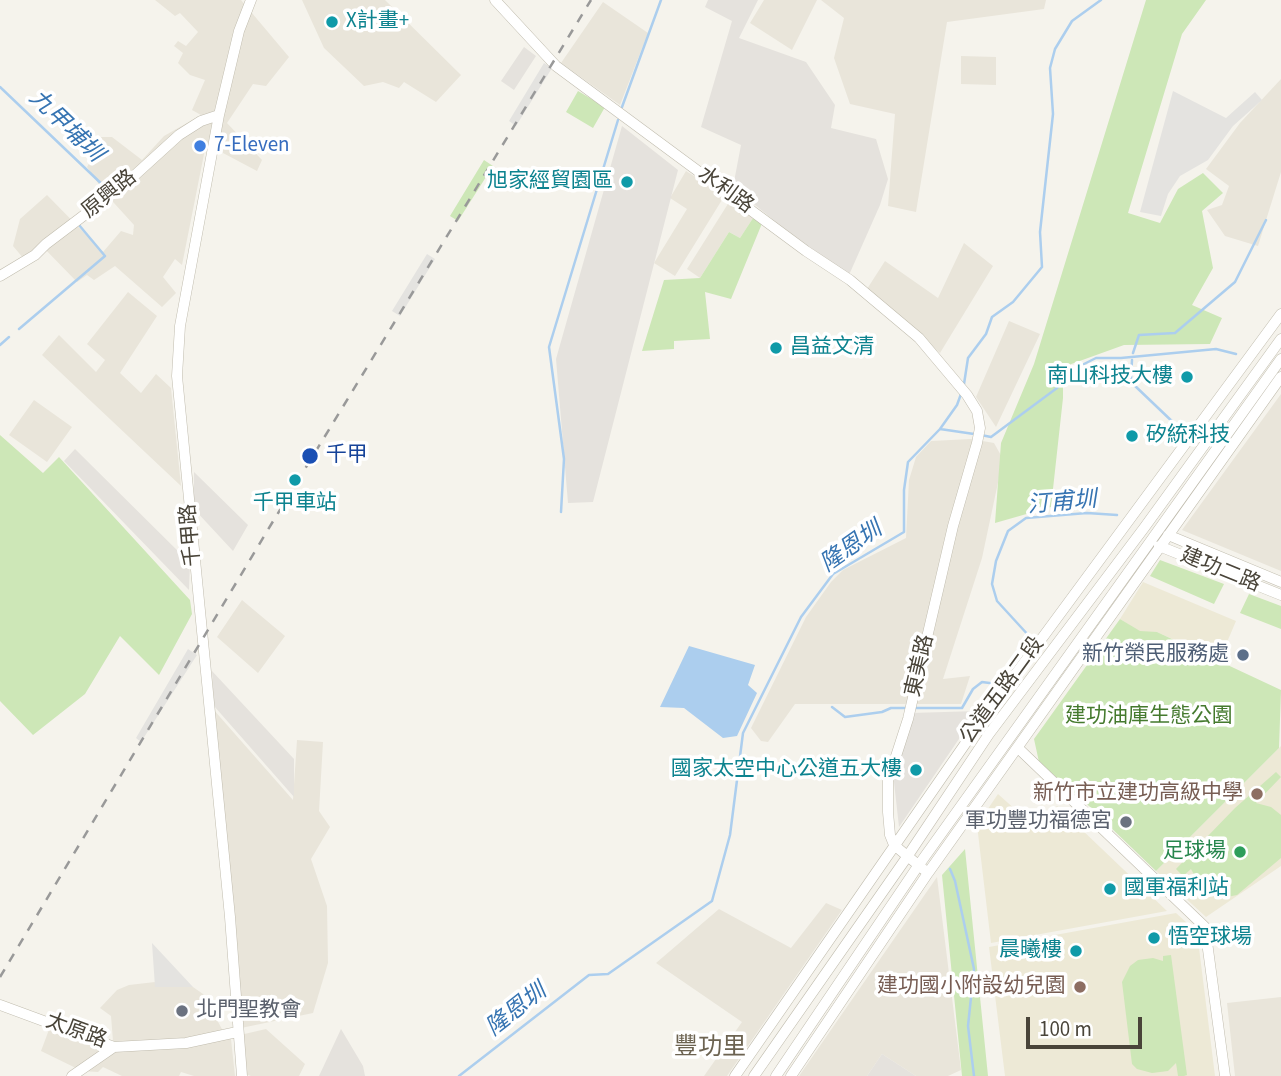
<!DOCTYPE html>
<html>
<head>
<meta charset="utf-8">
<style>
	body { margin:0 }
	#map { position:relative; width:1281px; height:1076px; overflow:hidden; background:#f5f3ec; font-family:"Source Sans 3",sans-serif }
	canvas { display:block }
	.scale { position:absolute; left:1026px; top:1017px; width:116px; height:32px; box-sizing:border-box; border:4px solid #494439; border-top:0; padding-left:9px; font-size:21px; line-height:24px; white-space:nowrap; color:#494439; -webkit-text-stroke:5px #fff; paint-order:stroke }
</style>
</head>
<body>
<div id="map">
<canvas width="1281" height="1076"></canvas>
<div class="scale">100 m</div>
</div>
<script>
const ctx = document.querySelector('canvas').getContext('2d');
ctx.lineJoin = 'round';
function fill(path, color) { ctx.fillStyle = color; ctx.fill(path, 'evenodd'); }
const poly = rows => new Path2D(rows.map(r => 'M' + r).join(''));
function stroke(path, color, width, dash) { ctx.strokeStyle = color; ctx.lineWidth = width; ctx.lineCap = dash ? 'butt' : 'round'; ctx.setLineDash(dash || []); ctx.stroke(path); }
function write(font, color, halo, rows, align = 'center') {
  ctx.font = font + ' "Source Sans 3","Noto Sans TC",sans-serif'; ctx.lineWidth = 7; ctx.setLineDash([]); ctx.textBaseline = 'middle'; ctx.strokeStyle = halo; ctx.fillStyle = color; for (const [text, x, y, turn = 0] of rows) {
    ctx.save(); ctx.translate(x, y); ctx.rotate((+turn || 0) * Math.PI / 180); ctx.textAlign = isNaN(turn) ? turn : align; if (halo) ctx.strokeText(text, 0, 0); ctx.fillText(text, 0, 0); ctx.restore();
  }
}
fill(poly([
	[155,0,241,0,289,57,266,86,253,84,227,123,262,160,257,171,206,144,182,265,175,259,163,277,176,293,162,307,115,266,94,280,87,275,77,282,41,245,24,259,13,246,20,219,47,195,103,252,121,231,133,235,134,225,104,192,87,167,93,157,84,146,95,137,112,137,142,160,164,136,201,115,192,110,205,80,190,75,178,63,183,53,174,46,178,41,186,46,198,32,180,13,175,16],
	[302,0,385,0,461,75,436,102,404,82,399,88,383,82,364,86,324,48],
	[764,0,817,0,792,50,750,23],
	[821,0,1046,0,1044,9,947,22,916,212,888,206,895,114,850,104,834,58,844,18],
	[603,2,648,33,620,105,561,63],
	[961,56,996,57,996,85,961,84],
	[1281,79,1281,172,1258,246,1225,236,1207,210,1222,205,1229,186,1206,169,1240,123],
	[686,171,725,195,675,276,654,263,687,209,670,198],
	[731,199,755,215,740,238,729,232,700,278,687,269],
	[964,243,993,266,940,353,867,289,885,261,938,298],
	[128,292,157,316,120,373,141,393,156,374,171,388,181,486,42,355,59,335,96,372,105,360,87,344],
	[1009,321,1040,334,996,427,976,397],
	[1281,394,1281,571,1182,530],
	[34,400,72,427,47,462,9,435],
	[971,439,994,443,1003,459,982,558,943,679,970,676,961,704,795,704,768,742,761,741,751,728,806,617,831,582,843,570,906,538,909,480,916,457,931,441],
	[242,600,285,636,258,673,217,637],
	[213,709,293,800,297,740,323,742,319,811,330,827,311,859,327,906,328,963,313,1013,241,1028],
	[937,877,961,1070,948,1076,916,1076,882,1054,867,1076,799,1076],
	[826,903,842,910,727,1076,704,1076,742,1022,656,963,719,909,791,948],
	[155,982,155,987,193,987,203,994,223,1031,231,1039,235,1076,194,1076,181,1072,179,1076,122,1076,103,1067,98,1072,82,1071,41,1051,50,1027,94,1043,113,1041,111,1016,100,1008,117,990,129,985],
	[1281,997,1281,1076,1235,1076,1227,1003],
	[266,1029,305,1064,299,1076,251,1076,245,1074,240,1035]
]), '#e9e5da');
fill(poly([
	[708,0,758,0,739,38,806,62,835,105,831,128,876,139,888,179,880,205,849,275,782,227,733,187,741,145,701,127,732,21,705,7],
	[524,47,536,56,514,90,501,81],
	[622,126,678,170,593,502,568,503,556,359],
	[75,449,190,563,189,590,64,461],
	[194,472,248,525,233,551,194,509],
	[212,671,294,759,294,797,214,706],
	[978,711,899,827,894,782,895,769,911,713],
	[341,1029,363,1066,365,1076,319,1076],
	[882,1054,916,1076,867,1076]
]), '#e5e2dd');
fill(poly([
	[1143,582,1236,621,1219,661,1157,632,1140,632,1120,619],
	[1281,746,1281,866,1206,917,1156,871],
	[998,794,1036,828,1057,806,1167,911,991,943,977,825],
	[1176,913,1197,932,1215,1076,1005,1076,989,947]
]), '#ede9d6');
fill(poly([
	[1146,0,1206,0,1182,34,1128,213,1160,223,1178,189,1203,173,1223,193,1202,211,1213,268,1192,305,1222,318,1210,344,1124,345,1063,367,1063,398,1051,507,995,523,1001,443,1034,364],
	[578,91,605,107,593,128,566,112],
	[484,160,493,166,458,221,450,216],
	[755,215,763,221,731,299,705,292,710,339,674,341,674,349,642,351,664,280,700,278,729,232,740,238],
	[0,435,43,473,59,457,190,600,192,614,159,675,120,636,85,694,33,735,0,701],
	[1160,560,1224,584,1214,604,1150,576],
	[1249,594,1281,606,1281,629,1240,613],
	[1120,619,1140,631,1157,632,1281,690,1279,748,1156,871,1106,823,1106,821,1039,762,1034,739],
	[1276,772,1281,777,1256,803,1271,807,1281,815,1281,858,1237,895,1227,897,1211,895,1202,889,1191,869,1183,876,1176,869,1235,808],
	[965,849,988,1076,962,1076,942,875],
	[1171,955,1187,1075,1184,1076,1178,1076,1176,1063,1168,1071,1152,1073,1137,1069,1132,1064,1122,982,1130,966,1138,960,1153,958,1163,961,1163,956]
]), '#cde7b7');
fill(poly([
	[544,63,552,68,516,126,509,121],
	[1173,91,1226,118,1255,92,1262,100,1233,126,1208,160,1180,176,1168,194,1161,216,1140,212],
	[427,254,435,259,400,316,392,311],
	[188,649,197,655,141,742,136,738],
	[152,943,193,987,155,987]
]), '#e4e3e0');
fill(poly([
	[689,646,755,665,748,685,757,693,737,736,723,738,684,708,660,707]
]), '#acceee');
stroke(poly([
	[0,87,108,190],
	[622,107,661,0],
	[19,329,105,256,79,225],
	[0,345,9,337],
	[1133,353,1139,335,1175,333,1235,282,1266,220],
	[1132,360,1131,378,1133,384,1177,426],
	[964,384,968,358,986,334,992,317,1013,302,1042,267,1040,232,1053,114,1050,68,1055,49,1072,21,1101,0],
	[940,429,974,434],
	[981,435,991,437,1057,388,1072,370,1096,358,1121,358,1216,349,1236,354],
	[561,512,564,459,549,347,618,120],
	[1030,637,997,601,992,584,996,561,1008,531,1026,518,1087,513,1117,515],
	[832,707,845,717,882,712,891,708,908,708],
	[915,708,962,708,973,689,982,682,997,684],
	[950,869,955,881,974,969,968,1026,974,1076],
	[459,1076,589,975,608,974,712,901,730,835,743,733,801,617,833,574,904,532,904,490,908,462,940,429,957,405,961,394]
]), '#acceee', 2.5);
const minor = poly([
	[495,0,556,66,806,251,850,280,919,338,967,395,977,411,980,428,977,443,953,526,908,719,888,781,888,812,890,835,894,845,928,873],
	[0,276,35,255,46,244,124,185,179,135,201,121,219,115],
	[1168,535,1281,582],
	[1159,546,1281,595],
	[1018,748,1205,927,1225,1076],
	[0,1005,114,1047,186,1043,237,1032],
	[72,1076,114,1047],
	[242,1076,230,917,177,376,180,326,219,115,239,31,251,0],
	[735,1076,981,721,1281,314],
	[754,1076,907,857,989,734,1144,528,1281,339],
	[776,1076,918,866,1281,359],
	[791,1076,928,873,1281,377]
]);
stroke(minor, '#c0bcae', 11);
stroke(minor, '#fff', 10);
stroke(poly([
	[0,977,272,523,591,0]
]), '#999', 2.5, [9, 9]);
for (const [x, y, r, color] of [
	[332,22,7,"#0f9aa8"],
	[200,146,7,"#3f7fe0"],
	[627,182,7,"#0f9aa8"],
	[776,348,7,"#0f9aa8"],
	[1187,377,7,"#0f9aa8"],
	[1132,436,7,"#0f9aa8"],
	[310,456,9,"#1a4fb4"],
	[295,480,7,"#0f9aa8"],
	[1243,655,7,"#5c6f8a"],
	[916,770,7,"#0f9aa8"],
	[1257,794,7,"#8d6e63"],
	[1126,822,7,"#6b7280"],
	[1240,852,7,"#2e9e5b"],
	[1110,889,7,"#0f9aa8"],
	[1154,938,7,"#0f9aa8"],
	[1076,951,7,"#0f9aa8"],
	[1080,987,7,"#8d6e63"],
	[182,1011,7,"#6b7280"]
]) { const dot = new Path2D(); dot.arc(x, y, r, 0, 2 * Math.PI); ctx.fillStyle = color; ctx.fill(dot); stroke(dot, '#fff', 2.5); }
write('21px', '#0d838f', '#fff', [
	["X計畫+",346,22],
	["旭家經貿園區",613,182,"right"],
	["昌益文清",790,348],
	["南山科技大樓",1173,377,"right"],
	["矽統科技",1146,436],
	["千甲車站",295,504,"center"],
	["國家太空中心公道五大樓",902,770,"right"],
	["國軍福利站",1124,889],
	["悟空球場",1168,938],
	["晨曦樓",1062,951,"right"]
], 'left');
write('21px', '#366cbe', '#fff', [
	["7-Eleven",214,146]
], 'left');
write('21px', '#494439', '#fff', [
	["水利路",725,191,36],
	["原興路",110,195,-39],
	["千甲路",192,535,-95],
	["建功二路",1220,571,22],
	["東美路",921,666,-77],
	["公道五路二段",1003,691,-54],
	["太原路",76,1032,20]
]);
write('21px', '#164399', '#fff', [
	["千甲",326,456]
], 'left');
write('21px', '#4e5e75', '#fff', [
	["新竹榮民服務處",1229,655]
], 'right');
write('21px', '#457a2e', '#fff', [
	["建功油庫生態公園",1149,717]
]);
write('21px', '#785e54', '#fff', [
	["新竹市立建功高級中學",1243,794],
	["建功國小附設幼兒園",1066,987]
], 'right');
write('21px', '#5b616d', '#fff', [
	["軍功豐功福德宮",1112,822],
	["北門聖教會",196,1011,"left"]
], 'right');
write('21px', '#27864d', '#fff', [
	["足球場",1226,852]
], 'right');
write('italic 23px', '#3674b2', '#fff', [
	["九甲埔圳",65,127,44],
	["汀甫圳",1062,504,-5],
	["隆恩圳",852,548,-35],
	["隆恩圳",517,1011,-38]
]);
write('24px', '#6c6351', '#fff', [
	["豐功里",710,1049]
]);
</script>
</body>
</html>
